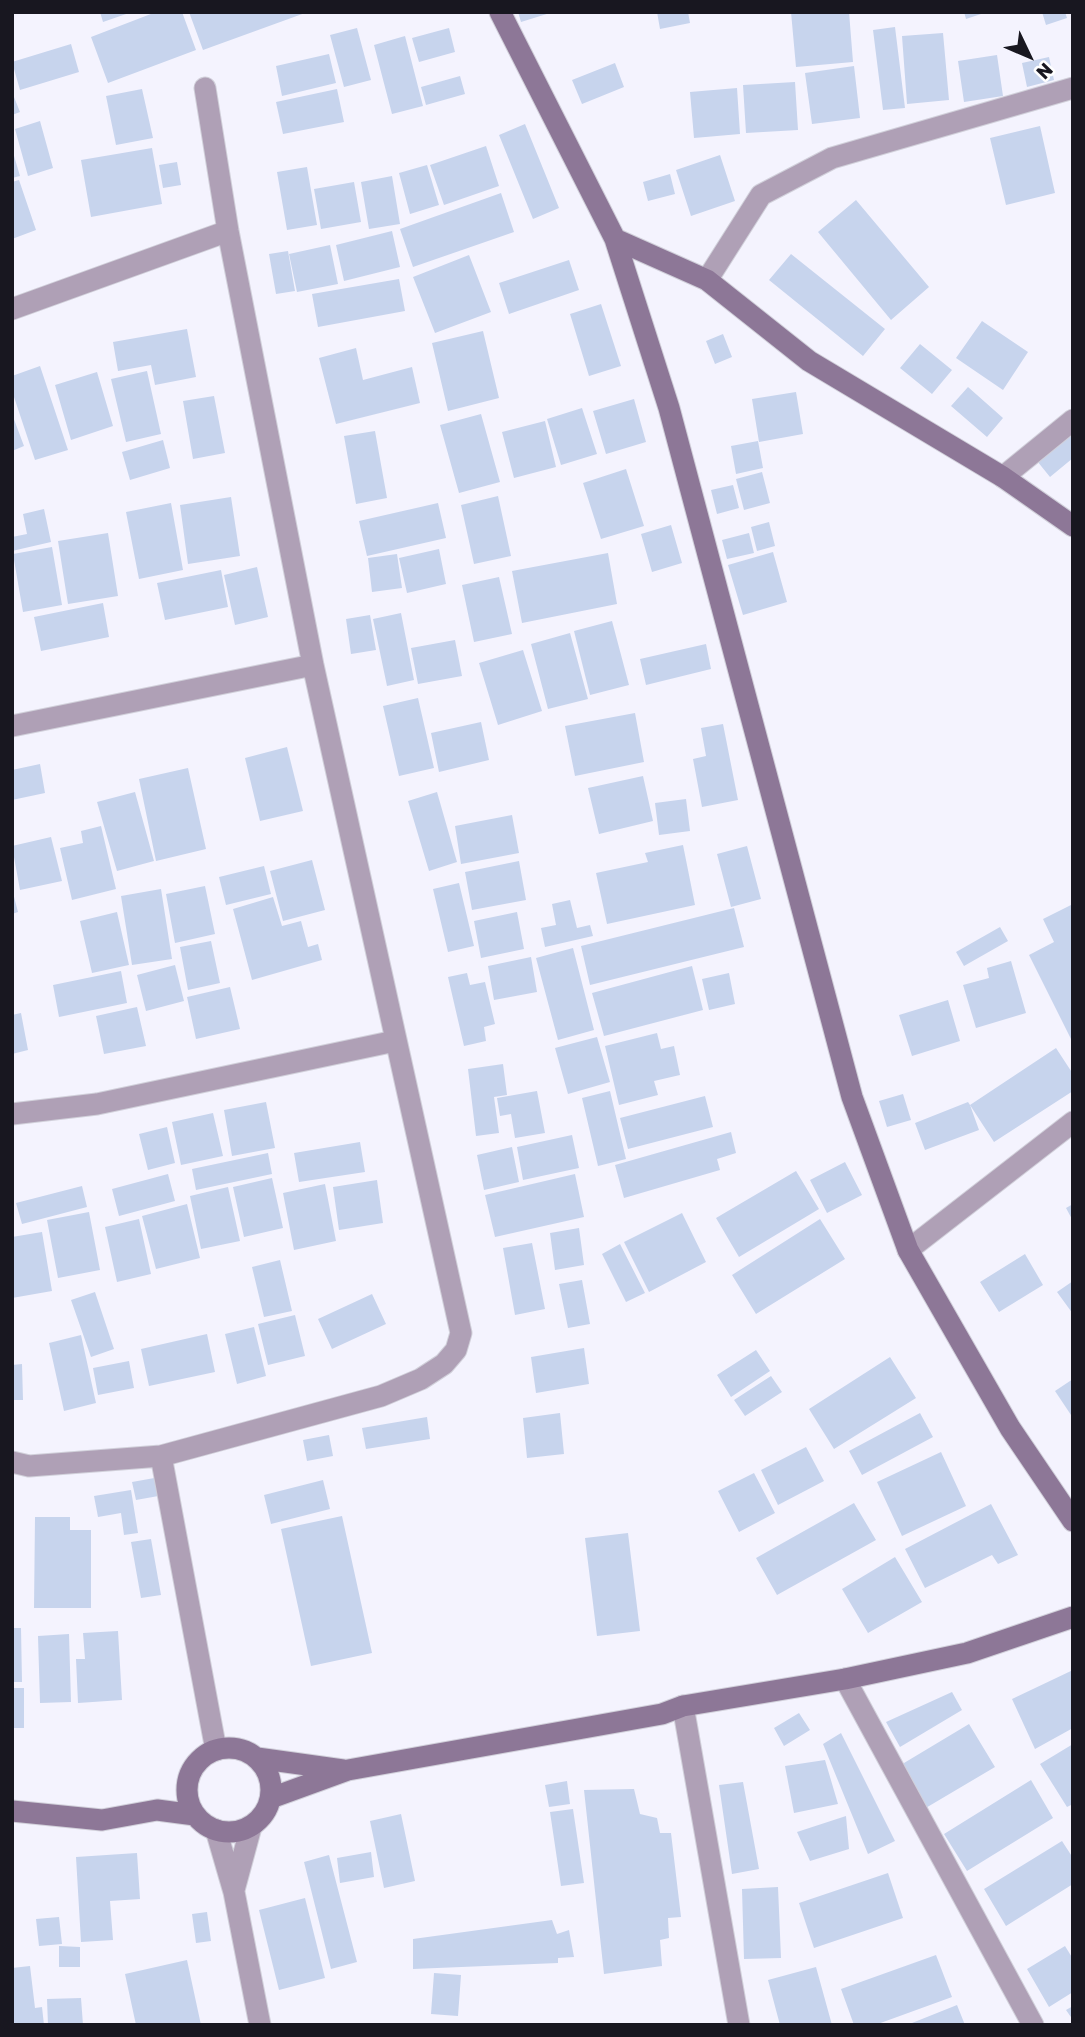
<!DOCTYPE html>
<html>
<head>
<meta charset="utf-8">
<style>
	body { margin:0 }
	#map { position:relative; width:1085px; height:2037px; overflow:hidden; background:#f4f3fe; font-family:Rubik,sans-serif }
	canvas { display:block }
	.frame { position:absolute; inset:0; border:14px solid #181720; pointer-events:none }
	.north { position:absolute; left:994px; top:21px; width:70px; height:70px; -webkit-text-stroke:5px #fff; paint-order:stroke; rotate:134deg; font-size:19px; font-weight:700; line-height:28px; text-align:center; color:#181720 }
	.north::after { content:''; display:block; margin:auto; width:24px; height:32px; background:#181720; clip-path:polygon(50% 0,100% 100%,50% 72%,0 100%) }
</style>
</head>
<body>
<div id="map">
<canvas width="1085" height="2037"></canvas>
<div class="frame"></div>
<div class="north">N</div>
</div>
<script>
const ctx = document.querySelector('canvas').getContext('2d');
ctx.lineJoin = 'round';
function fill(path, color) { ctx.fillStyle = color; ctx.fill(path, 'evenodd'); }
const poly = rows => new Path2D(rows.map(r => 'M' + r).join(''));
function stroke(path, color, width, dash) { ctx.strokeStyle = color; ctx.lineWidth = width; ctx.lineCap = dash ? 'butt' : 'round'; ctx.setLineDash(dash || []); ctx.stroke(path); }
fill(poly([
	[100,12,129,12,129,13,103,22],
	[156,12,182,12,196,50,108,83,91,37],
	[189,12,305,12,305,13,203,50],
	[518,12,550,12,550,13,521,22],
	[657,12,688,12,690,23,660,29],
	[791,12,849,12,853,62,796,67],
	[964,12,984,12,984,13,966,19],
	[1042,12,1065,12,1067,18,1046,25],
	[895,27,905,108,883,110,873,30],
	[357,28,371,80,344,87,330,35],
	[449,28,455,52,419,62,412,38],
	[943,33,949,100,907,104,902,36],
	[405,36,423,106,392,114,374,45],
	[71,44,79,72,20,90,12,62],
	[329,54,336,83,282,96,276,66],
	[997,55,1003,96,964,102,958,61],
	[1049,57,1054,80,1027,87,1022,63],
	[615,63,624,87,582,104,572,80],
	[854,66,860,118,812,124,805,73],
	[460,76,465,94,426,105,421,87],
	[795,82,798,130,746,133,743,85],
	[737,88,740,134,694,138,690,92],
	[142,89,153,138,116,145,106,96],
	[337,89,344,122,283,134,276,102],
	[12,92,20,112,12,115],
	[40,121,53,168,28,176,15,129],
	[525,124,559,208,533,219,499,135],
	[1040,126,1055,193,1006,205,990,138],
	[486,146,499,186,444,205,430,165],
	[152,148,162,204,91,217,81,160],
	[12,149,20,176,12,178],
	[720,155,735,201,691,216,676,170],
	[177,162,181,185,163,188,159,165],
	[427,165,439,205,410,214,399,173],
	[307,167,317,225,287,230,277,172],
	[670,174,675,194,648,201,643,182],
	[392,176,400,224,369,229,361,182],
	[19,180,36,230,12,239,12,182],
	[354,182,361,222,321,229,314,189],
	[501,193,514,232,413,267,400,229],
	[856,200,929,287,891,320,818,232],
	[392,231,400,267,344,281,336,245],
	[330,245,338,284,297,292,289,254],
	[288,251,295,291,276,294,269,254],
	[791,254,885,329,863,356,769,280],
	[469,255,491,312,435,333,413,277],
	[569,260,579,290,509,314,499,283],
	[399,279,405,311,318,327,312,294],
	[601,304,621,366,589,376,570,314],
	[982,321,1028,352,1003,390,956,358],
	[187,329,196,377,155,385,151,365,118,371,113,342],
	[483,331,499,398,448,411,432,343],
	[723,334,732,357,715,364,706,341],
	[920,344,952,370,932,394,900,368],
	[356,348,363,380,412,367,420,403,336,424,319,358],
	[40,366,68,450,35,460,12,391,12,376],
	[147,371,161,434,126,442,111,379],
	[97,372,113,426,71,440,55,385],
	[968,387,1003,418,987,437,951,406],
	[796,392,803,434,759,442,752,399],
	[214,396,225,453,193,459,183,401],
	[634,399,646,442,606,454,593,411],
	[582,408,597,454,561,465,547,419],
	[12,414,24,446,12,451],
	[481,414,500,482,459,493,440,425],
	[545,421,556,467,514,478,502,432],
	[1073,424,1073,458,1050,477,1033,456],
	[375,431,387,498,356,504,344,436],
	[163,440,170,468,130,480,122,452],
	[758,441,763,468,736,474,731,446],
	[626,469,644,526,601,539,583,483],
	[762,472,770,503,744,510,736,479],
	[733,485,739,508,717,514,711,490],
	[498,496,511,556,474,564,461,505],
	[231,497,240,556,188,564,180,505],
	[171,503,183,570,139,579,126,512],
	[438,503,446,538,367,556,359,521],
	[44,509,51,542,12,551,12,537,27,534,23,514],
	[769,522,775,546,757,551,751,527],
	[671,525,682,563,652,572,641,534],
	[108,533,118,596,68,604,58,541],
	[749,533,754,553,727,559,722,540],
	[52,547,62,605,23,612,13,554],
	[439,549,446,584,407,593,399,558],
	[773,552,787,602,743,615,728,565],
	[608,553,617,604,522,623,512,571],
	[397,554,402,588,372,592,368,558],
	[257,567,268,617,235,625,224,575],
	[221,570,228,607,165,620,157,583],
	[499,577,512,634,474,642,462,585],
	[103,603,109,637,41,651,34,617],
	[401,613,414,680,387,686,373,619],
	[370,615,376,650,351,654,346,619],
	[612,621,629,685,590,695,574,631],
	[570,633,588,699,548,709,531,644],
	[455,640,462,676,418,684,411,648],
	[706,644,711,669,646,685,640,659],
	[523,650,542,711,498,725,479,663],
	[418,698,434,768,399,776,383,706],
	[635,713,644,762,575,776,565,726],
	[481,722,489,760,439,772,431,733],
	[723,724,738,800,702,807,693,759,706,756,701,728],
	[287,747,303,811,260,821,245,758],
	[40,764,45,793,12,800,12,770],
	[188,768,206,849,156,861,139,779],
	[643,776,653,821,599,834,588,788],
	[135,792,154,861,117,871,97,802],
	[437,792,457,862,429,871,408,801],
	[686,799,690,831,659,835,655,803],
	[512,815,519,853,461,864,455,826],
	[101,826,116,889,72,900,60,848,83,843,81,831],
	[51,837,62,881,20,890,12,846],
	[683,845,695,905,607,924,596,873,648,862,645,853],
	[747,846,761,899,731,907,717,854],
	[312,860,325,910,283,921,270,871],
	[519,861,526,900,472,910,465,872],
	[264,866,271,894,226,905,219,877],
	[459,883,474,946,448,952,433,889],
	[205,886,215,934,175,943,166,894],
	[12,889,18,912,12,914],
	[161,889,172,959,132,965,121,896],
	[273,897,282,926,301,921,308,947,318,944,322,960,252,980,233,909],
	[570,900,577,928,590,925,593,936,545,947,541,928,556,925,552,904],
	[1073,904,1073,1043,1029,955,1054,942,1043,919],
	[734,908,744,947,590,985,581,946],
	[117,912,129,965,92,973,80,921],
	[517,912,524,949,481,958,474,921],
	[1000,927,1008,941,964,966,956,952],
	[211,941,220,983,188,990,180,947],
	[573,948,594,1030,558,1040,536,958],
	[531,957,537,992,494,1000,488,966],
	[1011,961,1026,1013,976,1028,963,985,989,978,987,968],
	[175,965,184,1001,146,1011,137,975],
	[692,966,703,1010,604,1036,592,993],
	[121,971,127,1003,59,1017,53,985],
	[467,973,470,985,485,982,495,1024,484,1027,486,1041,464,1046,448,977],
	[729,973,735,1004,709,1010,702,979],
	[230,987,240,1029,196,1039,187,997],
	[948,1000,960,1041,912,1056,899,1015],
	[137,1007,146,1046,104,1054,96,1016],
	[21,1013,28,1050,12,1054,12,1015],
	[657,1033,661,1049,674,1046,680,1075,654,1081,658,1095,619,1105,605,1046],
	[597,1037,610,1082,568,1094,555,1048],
	[1056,1048,1073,1074,1073,1091,994,1142,970,1105,979,1130,925,1150,915,1123,968,1102,970,1105],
	[503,1064,507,1095,494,1097,499,1133,476,1136,468,1069],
	[537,1091,545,1133,515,1138,511,1114,500,1116,497,1098],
	[610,1091,626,1159,598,1166,582,1098],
	[903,1094,911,1120,887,1127,879,1101],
	[705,1096,713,1127,628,1149,620,1118],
	[266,1102,275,1148,232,1156,224,1110],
	[213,1113,223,1156,181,1165,172,1122],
	[167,1127,175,1163,148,1170,139,1134],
	[731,1132,736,1153,717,1159,720,1170,624,1198,615,1165],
	[572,1135,579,1168,523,1180,517,1147],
	[360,1142,365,1172,299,1182,294,1153],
	[512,1147,519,1182,484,1190,477,1155],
	[268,1153,272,1174,196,1190,192,1169],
	[845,1162,862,1195,827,1213,810,1180],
	[796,1171,819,1209,739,1257,716,1218],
	[168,1174,175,1201,119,1216,112,1189],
	[575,1174,584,1217,495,1237,485,1195],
	[272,1178,283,1228,244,1237,233,1187],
	[377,1180,383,1223,339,1230,333,1187],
	[325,1184,336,1241,294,1250,283,1193],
	[82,1186,87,1207,22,1224,16,1203],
	[228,1187,240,1241,201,1249,190,1196],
	[187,1204,200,1258,156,1269,142,1216],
	[1073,1204,1073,1221,1066,1208],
	[89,1212,100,1270,58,1278,47,1220],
	[682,1213,706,1262,649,1292,624,1242],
	[139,1219,151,1274,117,1282,105,1227],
	[820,1219,845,1259,756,1314,732,1275],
	[579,1228,584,1265,555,1270,550,1233],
	[42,1232,52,1291,12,1298,12,1237],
	[532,1243,545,1309,515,1315,503,1248],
	[620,1244,645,1293,626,1302,602,1254],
	[1025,1254,1043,1285,999,1312,980,1282],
	[280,1260,292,1311,264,1317,252,1267],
	[582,1280,590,1324,568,1328,559,1284],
	[1073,1281,1073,1314,1057,1292],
	[95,1292,114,1349,91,1357,71,1300],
	[372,1294,386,1324,332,1349,318,1319],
	[295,1315,305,1356,268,1365,258,1324],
	[254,1327,266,1376,237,1384,225,1334],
	[207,1334,215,1372,149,1386,141,1349],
	[81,1335,96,1403,64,1411,49,1343],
	[584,1348,589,1384,536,1393,531,1357],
	[756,1350,770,1371,731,1397,717,1375],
	[890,1357,916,1398,834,1449,809,1409],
	[129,1361,134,1388,98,1395,93,1368],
	[22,1364,23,1400,12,1400,12,1365],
	[771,1376,782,1392,745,1416,734,1400],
	[1073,1379,1073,1418,1055,1391],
	[560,1413,564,1454,527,1458,523,1418],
	[920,1413,933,1437,862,1475,849,1451],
	[427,1417,430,1439,366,1449,362,1428],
	[329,1435,333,1456,307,1461,303,1440],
	[806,1447,824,1481,778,1505,761,1470],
	[941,1452,966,1506,902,1536,877,1482],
	[754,1473,775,1513,739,1532,718,1491],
	[160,1477,164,1495,136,1500,132,1482],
	[323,1480,330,1509,271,1524,264,1495],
	[131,1490,138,1533,124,1535,121,1513,98,1517,94,1496],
	[854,1503,876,1540,777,1595,756,1558],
	[991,1504,1018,1555,998,1564,992,1555,925,1588,905,1549],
	[342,1516,372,1653,311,1666,281,1529],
	[35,1517,70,1517,70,1530,91,1530,91,1608,34,1608],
	[628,1533,640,1631,597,1636,585,1538],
	[151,1539,161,1595,141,1598,131,1542],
	[895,1557,922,1602,868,1633,842,1589],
	[12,1628,21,1628,22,1682,12,1682],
	[118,1631,122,1700,78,1703,76,1659,85,1659,83,1633],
	[69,1634,71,1702,40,1703,38,1636],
	[1073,1670,1073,1728,1035,1749,1012,1699],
	[12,1688,24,1688,24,1728,12,1728],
	[952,1692,962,1710,900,1747,886,1722],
	[799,1713,810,1730,784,1746,774,1728],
	[969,1724,995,1767,924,1809,899,1766],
	[841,1733,895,1841,868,1854,823,1744],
	[1073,1744,1073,1804,1067,1807,1040,1764],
	[825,1760,838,1804,794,1813,785,1766],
	[1031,1780,1053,1818,967,1871,944,1834],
	[567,1781,570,1804,549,1807,545,1785],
	[743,1782,759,1869,732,1874,719,1785],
	[634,1789,640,1814,657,1818,660,1833,671,1833,681,1917,668,1918,669,1938,660,1940,662,1966,604,1974,584,1790],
	[573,1809,584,1883,561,1886,550,1812],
	[401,1814,415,1881,384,1888,370,1821],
	[846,1816,849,1849,810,1861,797,1832],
	[1062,1841,1073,1858,1073,1884,1006,1926,984,1889],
	[371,1852,374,1877,340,1883,337,1858],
	[137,1853,140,1899,110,1901,113,1940,81,1942,76,1857],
	[329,1855,357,1962,331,1969,304,1862],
	[888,1873,903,1918,814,1948,799,1903],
	[778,1887,781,1958,744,1959,742,1889],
	[305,1898,325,1978,279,1990,259,1910],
	[207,1912,211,1941,196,1943,192,1914],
	[59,1917,62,1944,39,1946,36,1919],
	[552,1920,557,1934,569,1930,574,1957,558,1958,558,1963,413,1969,413,1939],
	[59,1946,80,1947,80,1967,59,1967],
	[1065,1946,1073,1959,1073,1992,1049,2007,1027,1969],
	[936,1955,952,1997,875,2025,854,2025,841,1989],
	[187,1960,201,2025,136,2025,125,1974],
	[30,1966,35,2008,42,2007,44,2025,12,2025,12,1968],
	[816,1967,832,2025,780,2025,768,1980],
	[434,1973,461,1975,458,2016,431,2014],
	[81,1998,83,2025,48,2025,47,1999],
	[957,2005,965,2025,907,2025],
	[1073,2006,1073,2020,1066,2010]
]), '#c7d4ed');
const street = poly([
	[707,280,761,195,832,158,1073,88],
	[12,309,228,231],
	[1003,477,1073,420],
	[12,726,313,665],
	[12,1114,97,1104,395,1041],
	[908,1250,1073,1122],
	[161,1456,216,1750],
	[12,1462,29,1466,161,1456,381,1396,421,1379,444,1364,456,1350,461,1333,313,665,228,231,205,88],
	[845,1679,1033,2025],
	[683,1706,739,2025],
	[216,1830,234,1892,260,2025],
	[234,1890,251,1827]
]);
const secondary = poly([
	[500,12,615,239,669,408,852,1097,908,1250,1010,1428,1073,1521],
	[615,239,707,280,809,361,1003,477,1073,526],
	'187 1790a42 42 0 1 1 84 0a42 42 0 1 1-84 0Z',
	[257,1758,343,1770],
	[271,1798,348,1770,662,1714,683,1706,845,1679,967,1653,1073,1617],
	[12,1811,102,1820,157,1810,195,1815]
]);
stroke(street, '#d1d0da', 23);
stroke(secondary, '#d1d0da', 23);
stroke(street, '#afa0b6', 21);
stroke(secondary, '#8d7797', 21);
</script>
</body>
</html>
